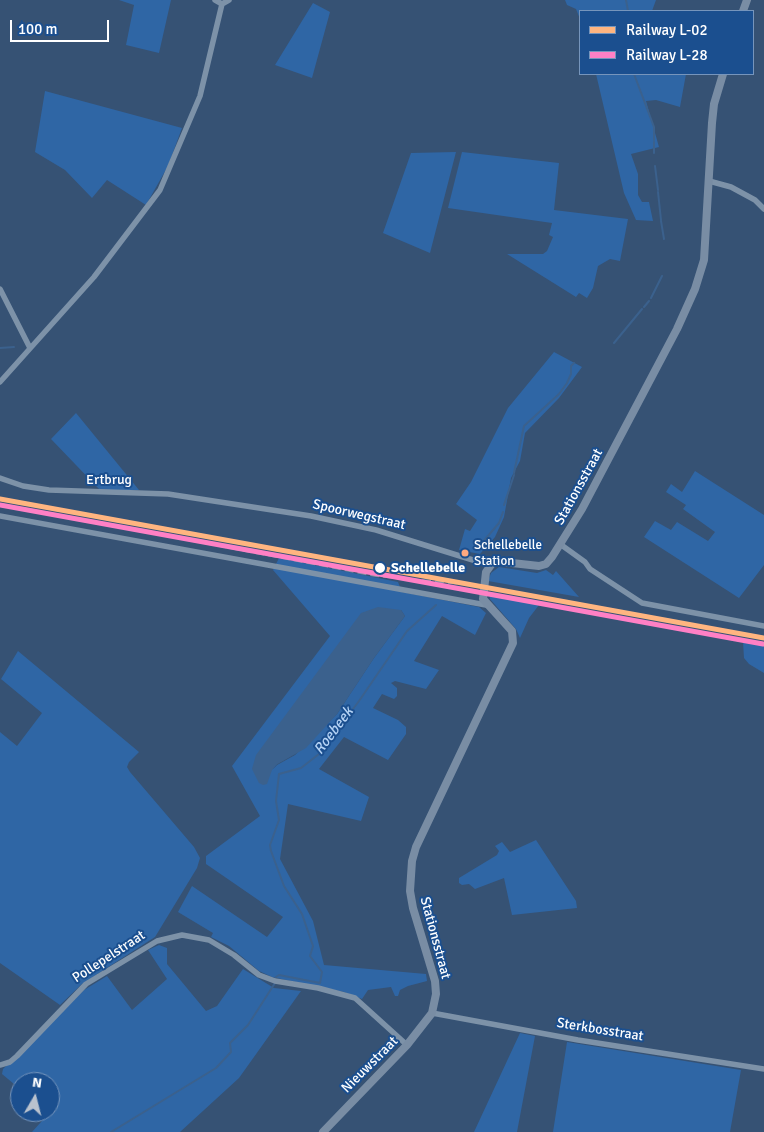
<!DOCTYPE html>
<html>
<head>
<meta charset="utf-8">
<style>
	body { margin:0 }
	#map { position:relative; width:764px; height:1132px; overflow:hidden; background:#365274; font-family:Signika,sans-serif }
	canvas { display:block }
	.legend { position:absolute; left:579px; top:10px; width:175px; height:65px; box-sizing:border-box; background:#1b4f8f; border:1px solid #7695bc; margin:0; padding:6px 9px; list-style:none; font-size:15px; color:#fff }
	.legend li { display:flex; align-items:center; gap:10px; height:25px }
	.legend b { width:25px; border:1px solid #7695bc }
	.north { position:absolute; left:10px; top:1072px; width:50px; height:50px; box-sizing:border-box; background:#1b4f8f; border:1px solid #7695bc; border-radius:50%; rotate:8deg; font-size:14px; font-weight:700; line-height:20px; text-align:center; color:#fff }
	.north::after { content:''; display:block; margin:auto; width:18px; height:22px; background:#b9c2ce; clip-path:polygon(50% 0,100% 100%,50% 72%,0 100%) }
	.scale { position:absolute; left:10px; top:20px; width:99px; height:22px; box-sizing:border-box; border:2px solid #fff; border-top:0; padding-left:6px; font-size:15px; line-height:18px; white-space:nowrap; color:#fff; -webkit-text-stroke:4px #1b4f8f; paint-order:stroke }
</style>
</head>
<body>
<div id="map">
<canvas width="764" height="1132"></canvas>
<ul class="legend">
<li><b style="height:6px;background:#ffb580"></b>Railway L-02</li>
<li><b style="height:6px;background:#ff80c5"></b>Railway L-28</li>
</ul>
<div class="north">N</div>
<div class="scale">100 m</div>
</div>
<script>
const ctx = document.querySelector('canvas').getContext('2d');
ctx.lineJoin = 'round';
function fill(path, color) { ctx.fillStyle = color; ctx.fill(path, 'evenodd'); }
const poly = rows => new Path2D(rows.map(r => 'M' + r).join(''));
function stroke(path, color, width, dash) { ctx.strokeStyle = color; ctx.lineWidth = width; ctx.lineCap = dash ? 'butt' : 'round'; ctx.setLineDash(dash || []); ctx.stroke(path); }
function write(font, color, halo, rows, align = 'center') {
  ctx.font = font + ' Signika,sans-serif'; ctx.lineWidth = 4; ctx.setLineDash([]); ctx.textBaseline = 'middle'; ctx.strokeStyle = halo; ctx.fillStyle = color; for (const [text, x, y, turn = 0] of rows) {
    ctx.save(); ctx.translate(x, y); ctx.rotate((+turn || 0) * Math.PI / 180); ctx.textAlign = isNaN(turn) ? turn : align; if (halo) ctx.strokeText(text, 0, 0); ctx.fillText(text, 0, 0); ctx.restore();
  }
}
fill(poly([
	[119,0,171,0,159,53,126,45,134,5],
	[565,0,656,0,652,11,580,11,580,19,576,9,567,5],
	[313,3,330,12,312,78,275,65],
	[596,74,686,74,680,107,656,100,646,101,659,147,631,154,638,174,638,195,642,202,649,202,653,221,636,220,624,193],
	[45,91,182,128,168,166,146,205,107,180,92,198,65,170,35,152],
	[456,152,430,253,383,233,411,153],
	[462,152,559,163,554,210,628,219,620,261,610,259,598,266,593,288,587,298,579,293,576,297,507,254,543,254,547,251,553,237,549,235,552,223,448,208],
	[554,352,582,367,559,398,525,433,520,461,511,478,504,517,495,537,480,554,459,550,465,529,470,531,477,520,456,504,471,482,508,408],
	[76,413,139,490,100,490,51,439],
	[695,471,764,515,764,565,739,598,644,537,655,521,671,530,677,522,708,541,715,532,683,509,686,505,666,492,671,484,682,492],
	[279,558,398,582,402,592,479,607,486,613,475,635,442,616,414,661,439,670,426,689,395,681,391,683,397,688,397,696,394,699,382,694,373,708,398,720,406,727,406,734,388,760,344,737,319,769,369,797,361,821,288,804,280,859,313,921,324,965,426,974,427,981,408,986,400,990,398,996,395,996,391,987,368,990,362,999,344,992,272,977,259,971,229,946,211,937,213,933,178,912,192,886,267,937,283,917,206,864,206,856,260,816,232,766,330,636,273,570],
	[401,610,405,616,374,658,337,714,295,755,277,765,272,770],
	[499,567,537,573,546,570,553,575,556,571,579,597,488,581,491,573],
	[495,594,539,605,529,618,520,638,516,629,490,599,490,595],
	[743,642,764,645,764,673,749,664,744,658],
	[18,651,139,752,129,762,127,767,130,772,194,847,200,858,197,868,155,937,82,984,60,1005,0,963,0,732,17,746,42,713,1,679],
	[536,840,576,901,577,908,512,915,504,878,475,889,469,884,462,885,459,883,459,878,497,855,499,851,495,846,502,842,510,852],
	[159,945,167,948,167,964,206,1011,217,1006,243,969,274,988,301,991,239,1078,180,1132,32,1132,50,1112,50,1082,20,1082,20,1089,2,1074,3,1069,84,990,107,976,132,1010,167,979,148,950],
	[520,1033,535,1036,517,1132,474,1132],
	[567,1042,741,1070,730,1132,553,1132]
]), '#2f66a5');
fill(poly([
	[378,607,401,610,405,616,374,658,337,714,306,748,276,765,272,770,267,784,263,785,259,783,252,769,256,755,361,613]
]), '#3b618d');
stroke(poly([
	[626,0,628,11],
	[634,74,654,127,654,140],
	[654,153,654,142],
	[655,166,658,190],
	[658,192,661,220],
	[661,221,664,239],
	[651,298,662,276],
	[644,307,649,301],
	[614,343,642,309],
	[0,348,14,347],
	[514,473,524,426,559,394,567,383,571,374,571,366,574,363],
	[504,505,514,475],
	[482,543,499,523,503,512],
	[276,977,279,975,320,983,322,972,310,956,313,946,302,914,284,886,271,851,270,845,279,820,276,801,279,774,301,768,319,754,359,701,407,631,436,605],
	[111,1132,216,1068,231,1052,230,1043,248,1025,275,983]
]), '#3b618d', 2);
stroke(poly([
	[215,0,222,4],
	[222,4,229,0],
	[709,181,731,187,755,200,764,209],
	[0,289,30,348],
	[0,382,94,277,160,190,200,96,222,4],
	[0,478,23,486,49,490,168,494,311,516,376,530,489,565],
	[0,516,486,605],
	[560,544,585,562,590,569,642,603,764,626],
	[432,1013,578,1040,764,1069],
	[0,1065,10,1062,17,1056,86,984,157,941,182,935,209,940,234,955,259,975,275,981,318,988,355,998,407,1045]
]), '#7d92a8', 5.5);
stroke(poly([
	[743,11,747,0],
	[323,1132,407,1045,432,1013,436,994,435,981,413,908,410,891,412,861,416,847,513,643,512,631,483,599,486,572,494,561,539,566,546,564,552,557,582,509,677,329,695,289,704,260,712,123,714,104,723,74]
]), '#798da4', 8);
stroke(poly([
	[0,504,376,576,473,585]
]), '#7e92a7', 2, [9, 4]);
stroke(poly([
	[0,499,764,638]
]), '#ffb580', 5);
stroke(poly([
	[0,505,763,644]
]), '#ff80c5', 5);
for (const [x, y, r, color] of [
	[465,553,4.5,"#ffa980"],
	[380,568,6,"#fff"]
]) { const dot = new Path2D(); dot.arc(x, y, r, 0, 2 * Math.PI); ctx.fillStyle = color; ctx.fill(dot); stroke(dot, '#1b4f8f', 2); }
write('13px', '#fff', '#1b4f8f', [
	["Schellebelle",474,546],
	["Station",474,562]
], 'left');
write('14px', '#fff', '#1b4f8f', [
	["Ertbrug",109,480],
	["Stationsstraat",579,487,-61],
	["Spoorwegstraat",359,515,13],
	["Stationsstraat",435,938,75],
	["Pollepelstraat",109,957,-33],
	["Sterkbosstraat",600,1030,9],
	["Nieuwstraat",370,1065,-45]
]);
write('bold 14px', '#fff', '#1b4f8f', [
	["Schellebelle",391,568]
], 'left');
write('italic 15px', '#b5d3f5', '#1b4f8f', [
	["Roebeek",334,731,-53]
]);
</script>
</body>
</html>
